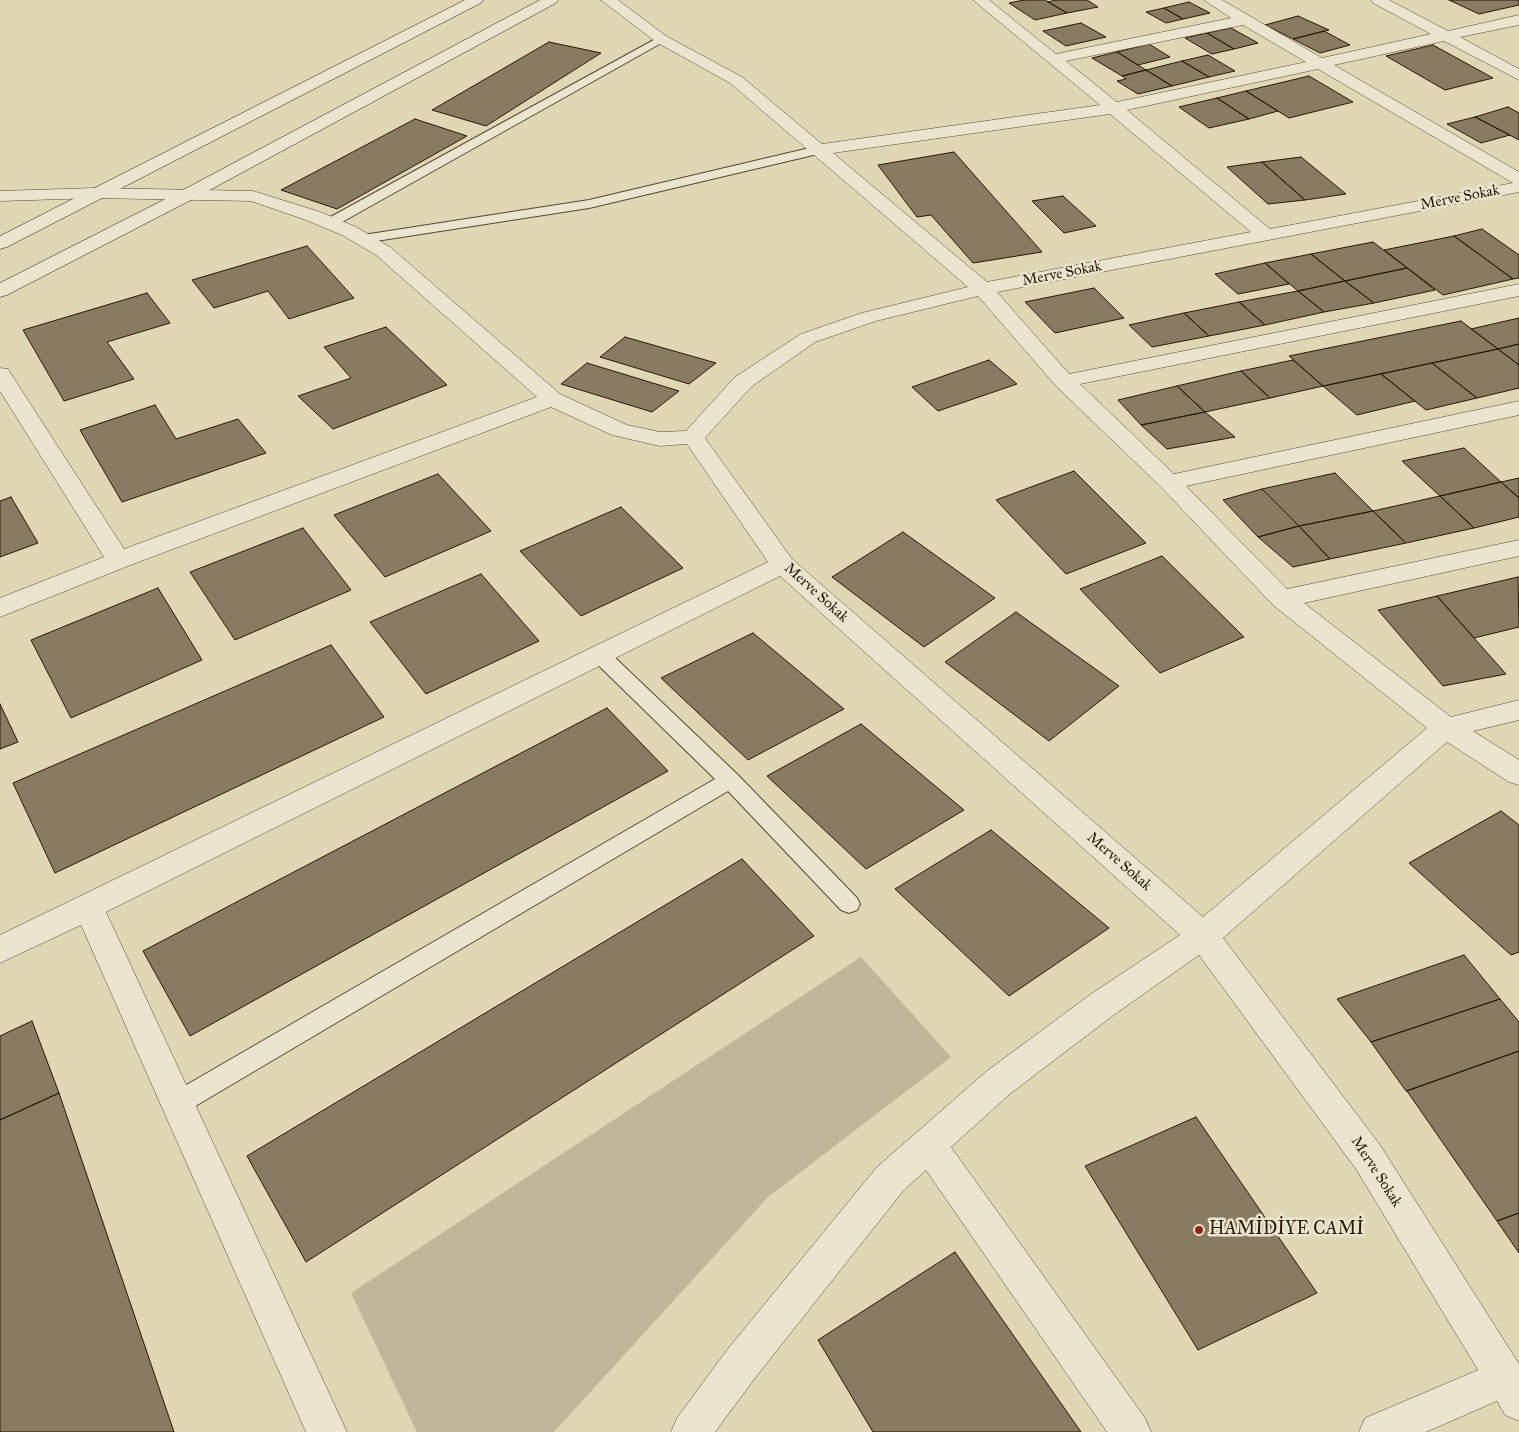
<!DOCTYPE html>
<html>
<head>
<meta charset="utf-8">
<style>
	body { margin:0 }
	canvas { display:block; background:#e0d7b5 }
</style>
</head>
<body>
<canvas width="1519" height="1432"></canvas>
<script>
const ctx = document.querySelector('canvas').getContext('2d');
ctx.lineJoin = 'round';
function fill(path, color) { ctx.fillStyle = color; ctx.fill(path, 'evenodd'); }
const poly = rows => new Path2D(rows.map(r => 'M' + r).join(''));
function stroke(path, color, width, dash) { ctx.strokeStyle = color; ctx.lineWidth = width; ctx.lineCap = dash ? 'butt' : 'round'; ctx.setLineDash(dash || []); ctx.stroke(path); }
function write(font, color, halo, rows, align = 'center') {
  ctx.font = font + ' "IM FELL Great Primer",serif'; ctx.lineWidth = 5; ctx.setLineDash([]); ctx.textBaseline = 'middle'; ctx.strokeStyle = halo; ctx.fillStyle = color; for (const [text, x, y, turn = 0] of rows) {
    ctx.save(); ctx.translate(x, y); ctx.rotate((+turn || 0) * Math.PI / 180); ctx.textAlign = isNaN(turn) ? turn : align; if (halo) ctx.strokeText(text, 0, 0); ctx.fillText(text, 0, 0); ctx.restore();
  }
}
fill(poly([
	[861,957,951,1057,768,1197,554,1432,417,1432,351,1293]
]), '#c1b697');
const building = poly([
	[1024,0,1045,0,1067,13,1035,20,1009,3,1024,0],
	[1056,0,1087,0,1098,7,1067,13,1048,2,1056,0],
	[1449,0,1519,0,1519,5,1479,14,1449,0],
	[1189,2,1210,13,1183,19,1164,8,1189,2],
	[1164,8,1183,19,1166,23,1146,12,1164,8],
	[1298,16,1329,30,1293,39,1265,25,1298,16],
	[1081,23,1106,37,1066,46,1043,31,1081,23],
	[1231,28,1258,43,1234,49,1207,33,1231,28],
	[1324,31,1350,45,1320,53,1293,39,1324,31],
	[1207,33,1234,49,1212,54,1185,38,1207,33],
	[549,42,601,53,486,126,432,110,549,42],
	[1149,44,1170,57,1138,65,1117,52,1149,44],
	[1433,45,1493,78,1445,90,1386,56,1433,45],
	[1117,52,1138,65,1146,70,1122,76,1092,58,1117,52],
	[1208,55,1235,71,1209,77,1182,61,1208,55],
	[1182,61,1209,77,1172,86,1146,70,1182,61],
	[1146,70,1172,86,1138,94,1117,81,1126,79,1122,76,1146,70],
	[1309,76,1353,102,1289,118,1246,91,1309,76],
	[1246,91,1278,111,1249,119,1217,98,1246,91],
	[1217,98,1249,119,1209,128,1179,107,1217,98],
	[1508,107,1519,113,1519,140,1475,117,1508,107],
	[1475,117,1510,135,1481,143,1447,124,1475,117],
	[415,119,467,136,337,209,281,190,415,119],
	[954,152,1042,252,973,263,931,215,917,217,878,165,954,152],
	[1301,157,1346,194,1305,200,1262,162,1301,157],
	[1262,162,1305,200,1268,204,1227,167,1262,162],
	[1063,196,1096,226,1064,233,1032,201,1063,196],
	[1482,229,1519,255,1519,278,1513,279,1454,236,1482,229],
	[1454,236,1513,279,1443,295,1384,250,1454,236],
	[1373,242,1407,268,1345,281,1311,254,1373,242],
	[307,246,354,298,289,319,268,291,214,308,192,280,307,246],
	[1311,254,1345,281,1298,291,1265,263,1311,254],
	[1265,263,1289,284,1238,294,1215,274,1265,263],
	[1407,268,1435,290,1374,303,1345,281,1407,268],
	[1345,281,1374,303,1324,312,1298,291,1345,281],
	[1094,288,1124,318,1055,333,1025,302,1094,288],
	[1298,291,1324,312,1265,325,1239,302,1298,291],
	[147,293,170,323,107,342,134,379,64,401,23,330,147,293],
	[1239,302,1265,325,1209,336,1184,313,1239,302],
	[1184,313,1209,336,1152,347,1129,325,1184,313],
	[1519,318,1519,344,1498,349,1471,329,1519,318],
	[1461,321,1498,349,1323,386,1289,356,1461,321],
	[386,327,447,385,333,429,298,396,351,378,324,347,386,327],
	[625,337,716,363,689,384,600,357,625,337],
	[1519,344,1519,365,1498,349,1519,344],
	[1498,349,1519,365,1519,388,1477,398,1432,363,1498,349],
	[989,360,1017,384,938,411,912,387,989,360],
	[1293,360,1323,386,1270,398,1241,371,1293,360],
	[587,363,679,391,652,412,561,384,587,363],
	[1432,363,1477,398,1426,410,1381,374,1432,363],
	[1241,371,1270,398,1205,412,1177,386,1241,371],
	[1381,374,1415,401,1357,415,1323,386,1381,374],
	[1177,386,1205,412,1141,425,1118,400,1177,386],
	[155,405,176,439,238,419,266,453,122,502,80,430,155,405],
	[1205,412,1235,437,1167,449,1141,425,1205,412],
	[1464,448,1501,482,1440,496,1402,461,1464,448],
	[1074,471,1146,543,1066,574,996,500,1074,471],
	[1335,473,1373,511,1299,526,1262,489,1335,473],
	[438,474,491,531,385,577,334,515,438,474],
	[1519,478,1519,498,1501,482,1519,478],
	[1501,482,1519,498,1519,517,1474,528,1440,496,1501,482],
	[1262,489,1299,526,1258,537,1223,500,1262,489],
	[1440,496,1474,528,1406,543,1373,511,1440,496],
	[11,497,38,543,0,557,0,501,11,497],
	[621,507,683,568,581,616,520,551,621,507],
	[1373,511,1406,543,1330,559,1299,526,1373,511],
	[1299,526,1330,559,1293,567,1258,537,1299,526],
	[303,528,351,590,235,640,190,572,303,528],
	[903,532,995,598,924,647,832,577,903,532],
	[1162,556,1244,637,1160,673,1080,589,1162,556],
	[481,574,539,641,426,694,370,622,481,574],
	[1518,577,1519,627,1474,638,1437,596,1518,577],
	[158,588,202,660,71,718,31,640,158,588],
	[1437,596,1474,638,1506,674,1443,686,1378,610,1437,596],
	[1016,612,1119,686,1049,741,945,662,1016,612],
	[753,633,844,709,748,760,661,678,753,633],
	[331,645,384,717,55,873,13,783,331,645],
	[0,704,18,742,0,749,0,704],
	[607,708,668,771,190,1036,143,951,607,708],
	[861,724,964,810,866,869,767,776,861,724],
	[1501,811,1519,825,1519,952,1511,955,1409,863,1501,811],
	[991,830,1109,928,1009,996,895,889,991,830],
	[742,859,814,936,306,1262,247,1156,742,859],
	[1464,955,1500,999,1371,1042,1337,999,1464,955],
	[1500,999,1519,1022,1519,1051,1406,1091,1371,1042,1500,999],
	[32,1021,59,1093,0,1120,0,1036,32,1021],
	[1519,1051,1519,1213,1497,1221,1407,1091,1519,1051],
	[59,1093,174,1432,0,1432,0,1120,59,1093],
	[1196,1117,1317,1293,1198,1350,1085,1166,1196,1117],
	[1519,1213,1519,1253,1497,1221,1519,1213],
	[955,1252,1081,1432,873,1432,818,1340,955,1252]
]);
fill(building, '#887b61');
stroke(building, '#281706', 1);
const service = poly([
	[661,36,665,37,667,39,665,41,335,226,330,227,323,223,325,220,661,36],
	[818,146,822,147,824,150,822,153,589,208,363,243,356,239,363,235,589,200,818,146],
	[600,648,607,650,737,774,857,898,860,904,857,910,849,913,841,910,728,791,187,1111,178,1114,169,1111,166,1103,169,1095,715,779,593,660,590,655,593,650,600,648]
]);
const minor = poly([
	[601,0,618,0,666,36,742,77,822,144,1100,105,973,0,989,0,1056,54,1231,18,1204,0,1222,0,1322,58,1431,34,1373,3,1371,0,1389,0,1448,31,1519,15,1519,25,1460,37,1519,69,1519,80,1444,41,1334,65,1519,172,1519,192,997,292,1069,374,1519,284,1519,296,1080,384,1174,474,1519,401,1519,415,1186,486,1287,589,1519,540,1519,556,1304,603,1451,717,1519,700,1519,720,1473,731,1519,760,1519,785,1509,782,1447,742,1223,938,1380,1145,1519,1364,1519,1421,1505,1415,1497,1401,1426,1432,1359,1432,1365,1418,1478,1370,1356,1169,1199,955,1115,1014,1011,1093,951,1147,1145,1418,1151,1432,1107,1432,926,1170,903,1191,755,1378,715,1432,671,1432,677,1418,727,1350,877,1167,987,1071,1091,994,1180,935,780,576,106,912,347,1432,306,1432,81,925,0,963,0,935,768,562,687,444,660,446,612,435,551,407,128,566,0,617,0,598,104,557,0,391,0,368,8,369,11,374,124,549,537,397,376,255,342,235,306,220,251,201,95,198,0,201,0,191,95,188,253,191,320,212,356,227,390,247,560,394,627,425,660,432,686,431,735,377,801,334,862,313,968,287,730,83,656,42,601,0],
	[1243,25,1306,62,1117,102,1066,61,1243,25],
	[1318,69,1513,183,1270,229,1127,110,1318,69],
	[1110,114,1251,232,987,282,833,153,1110,114],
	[978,296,1056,386,1161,487,1273,605,1427,728,1203,917,792,559,705,438,751,387,815,342,876,321,978,296]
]);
const secondary = poly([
	[465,0,483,0,481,3,7,247,0,249,0,236,465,0],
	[540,0,558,0,556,3,195,198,7,295,0,297,0,283,183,190,540,0]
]);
stroke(service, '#564732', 2);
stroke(minor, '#564732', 1);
stroke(secondary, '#281706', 1);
fill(service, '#ebe5cf');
fill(minor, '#ebe5cf');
fill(secondary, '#ebe5cf');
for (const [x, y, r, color] of [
	[1199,1230,5,"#8f2418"]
]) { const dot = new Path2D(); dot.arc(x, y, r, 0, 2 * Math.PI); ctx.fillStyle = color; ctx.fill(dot); stroke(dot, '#ebe5cf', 2); }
write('15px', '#281706', '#ebe5cf', [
	["Merve Sokak",1460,198,-11],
	["Merve Sokak",1062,274,-11],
	["Merve Sokak",816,593,42],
	["Merve Sokak",1119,862,41],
	["Merve Sokak",1376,1172,57]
]);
write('18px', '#281706', '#ebe5cf', [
	["HAMİDİYE CAMİ",1209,1230]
], 'left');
</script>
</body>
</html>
